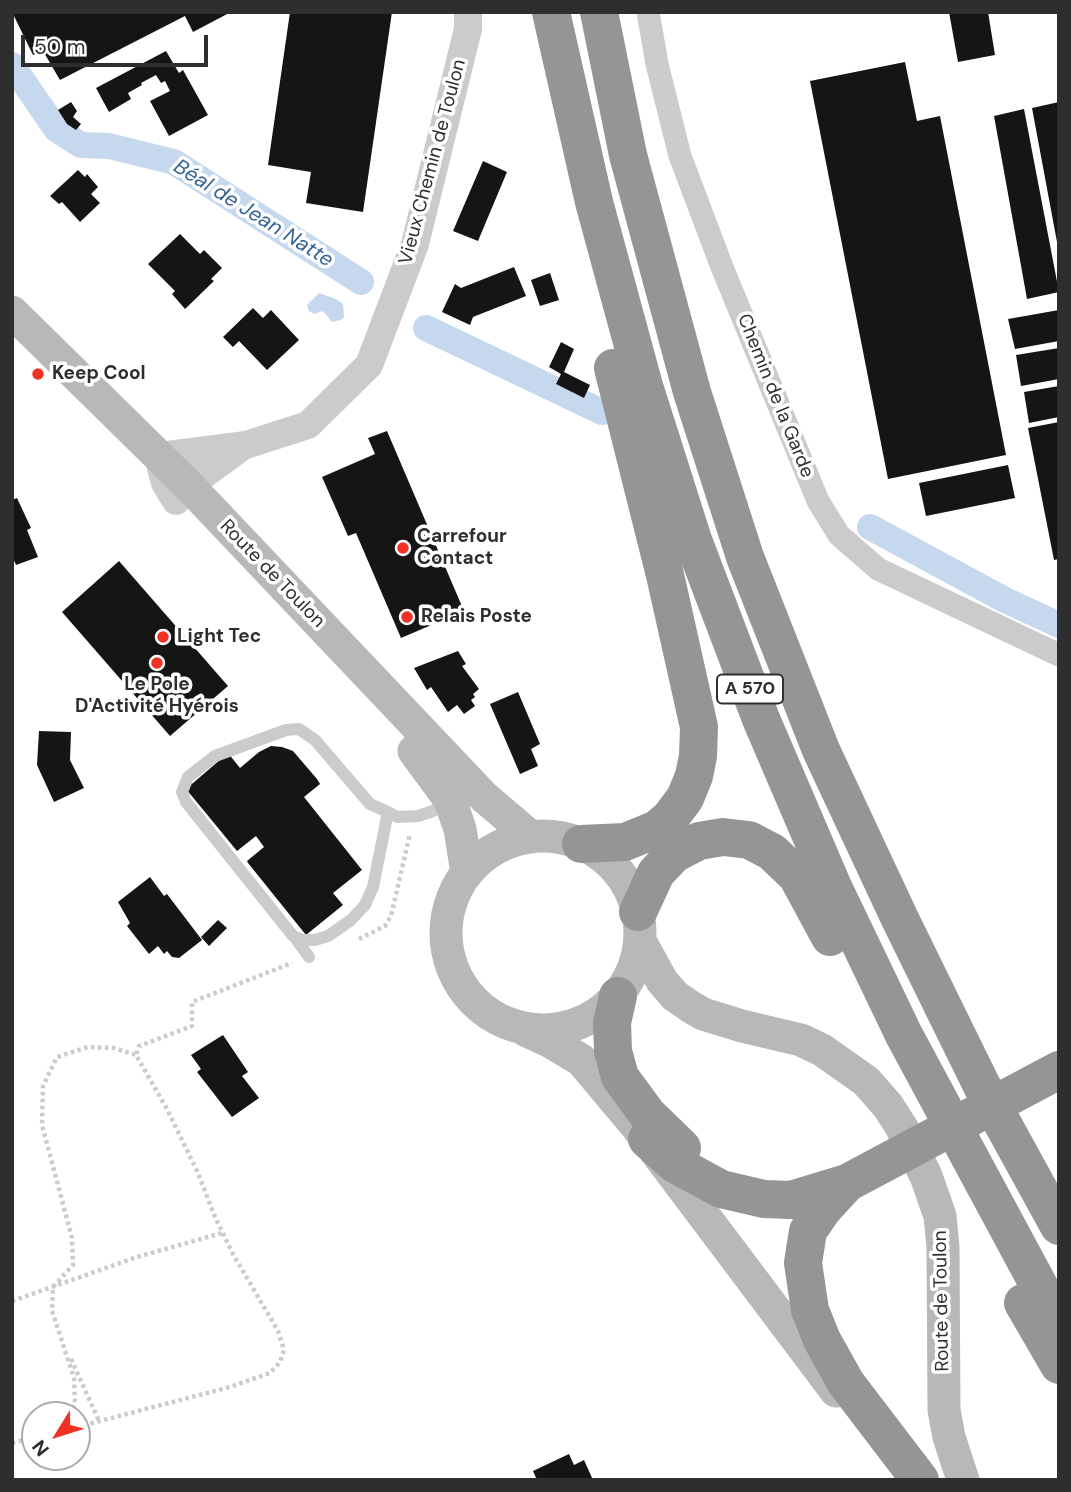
<!DOCTYPE html>
<html>
<head>
<meta charset="utf-8">
<style>
	body { margin:0 }
	#map { position:relative; width:1071px; height:1492px; overflow:hidden; background:#fff; font-family:"DM Sans",sans-serif }
	canvas { display:block }
	.frame { position:absolute; inset:0; border:14px solid #2e2e2e; pointer-events:none }
	.north { position:absolute; left:21px; top:1401px; width:70px; height:70px; box-sizing:border-box; background:#fff; border:2px solid #ababab; border-radius:50%; rotate:232deg; font-size:19px; font-weight:700; line-height:28px; text-align:center; color:#2e2e2e }
	.north::after { content:''; display:block; margin:auto; width:24px; height:32px; background:#f03224; clip-path:polygon(50% 0,100% 100%,50% 72%,0 100%) }
	.scale { position:absolute; left:21px; top:35px; width:187px; height:32px; box-sizing:border-box; border:4px solid #2e2e2e; border-top:0; padding-left:9px; font-size:21px; line-height:24px; white-space:nowrap; color:#2e2e2e; -webkit-text-stroke:5px #fff; paint-order:stroke }
</style>
</head>
<body>
<div id="map">
<canvas width="1071" height="1492"></canvas>
<div class="frame"></div>
<div class="north">N</div>
<div class="scale">50 m</div>
</div>
<script>
const ctx = document.querySelector('canvas').getContext('2d');
ctx.lineJoin = 'round';
function fill(path, color) { ctx.fillStyle = color; ctx.fill(path, 'evenodd'); }
const poly = rows => new Path2D(rows.map(r => 'M' + r).join(''));
function stroke(path, color, width, dash) { ctx.strokeStyle = color; ctx.lineWidth = width; ctx.lineCap = dash ? 'butt' : 'round'; ctx.setLineDash(dash || []); ctx.stroke(path); }
function write(font, color, halo, rows, align = 'center') {
  ctx.font = font + ' "DM Sans",sans-serif'; ctx.lineWidth = 7; ctx.setLineDash([]); ctx.textBaseline = 'middle'; ctx.strokeStyle = halo; ctx.fillStyle = color; for (const [text, x, y, turn = 0] of rows) {
    ctx.save(); ctx.translate(x, y); ctx.rotate((+turn || 0) * Math.PI / 180); ctx.textAlign = isNaN(turn) ? turn : align; if (halo) ctx.strokeText(text, 0, 0); ctx.fillText(text, 0, 0); ctx.restore();
  }
}
fill(poly([
	[319,293,336,299,343,304,344,317,341,320,332,322,323,311,314,314,309,311,307,305]
]), '#c5d8ee');
stroke(poly([
	[12,65,56,129,81,145,109,146,174,162,361,282],
	[426,328,602,412],
	[870,527,1005,600,1059,625]
]), '#c5d8ee', 26);
fill(poly([
	[12,12,231,12,193,32,185,16,60,80,43,51,33,55],
	[290,12,392,12,363,212,306,203,311,172,268,165],
	[949,12,988,12,995,55,958,62],
	[166,51,179,73,183,70,208,115,169,136,150,101,170,91,165,81,161,83,156,75,141,83,142,85,128,93,131,99,109,112,96,88],
	[905,62,917,121,940,116,1006,455,888,479,810,81],
	[71,102,77,111,73,117,81,124,76,130,67,124,58,110],
	[1059,102,1059,242,1057,242,1032,108],
	[1024,109,1059,292,1027,299,994,116],
	[483,161,507,172,478,241,453,231],
	[78,170,85,177,87,174,98,187,91,194,100,203,80,222,62,202,59,204,50,196],
	[180,234,200,254,204,250,222,268,211,279,214,281,185,309,172,294,175,291,148,264],
	[514,267,526,296,473,317,470,325,442,312,455,284,461,288],
	[550,273,559,300,540,306,531,280],
	[253,308,263,318,271,310,299,340,267,370,239,341,233,347,223,337],
	[1059,310,1059,341,1015,349,1008,319],
	[561,342,574,349,564,372,590,385,584,398,556,384,561,374,549,367],
	[1059,348,1059,379,1021,386,1016,355],
	[1059,386,1059,417,1029,423,1024,392],
	[1059,422,1059,559,1054,560,1028,428],
	[387,431,464,611,401,638,356,533,348,536,322,477,375,454,368,438],
	[1008,465,1015,498,926,516,919,483],
	[17,498,31,528,27,530,38,557,16,565,12,556,12,500],
	[119,561,228,686,170,736,62,612],
	[458,651,466,664,462,666,479,689,473,694,475,697,471,700,475,706,464,714,457,705,448,712,431,687,427,690,414,668],
	[518,692,540,744,531,749,538,766,520,774,490,704],
	[39,731,71,732,70,760,84,788,54,802,37,765],
	[271,746,282,747,293,751,317,779,320,784,304,797,362,870,333,893,343,905,306,935,248,863,247,861,264,847,256,836,237,851,186,789,228,753,240,768,259,752],
	[150,877,164,896,167,894,202,940,179,958,172,957,167,951,164,954,158,946,149,954,127,926,130,923,118,902],
	[218,920,227,928,209,946,201,937],
	[223,1035,248,1072,242,1076,259,1098,232,1117,197,1072,201,1069,191,1055],
	[569,1454,574,1465,584,1460,593,1480,537,1480,533,1471]
]), '#151515');
stroke(poly([
	[359,939,385,926,391,916,410,834],
	[12,1301,137,1257,222,1233],
	[71,1359,99,1421],
	[70,1415,75,1404,74,1378,52,1311,53,1287,73,1265,72,1238,42,1125,43,1086,57,1057,88,1047,114,1048,136,1055],
	[77,1427,230,1387,270,1373,280,1362,284,1350,278,1331,233,1254,215,1217,198,1173,167,1109,136,1055,139,1046,192,1026,192,1002,292,963],
	[12,1443,35,1437]
]), '#cbcbcb', 4.5, [3.5, 3.5]);
stroke(poly([
	[388,812,373,887,365,905,351,920,328,936,315,940,303,940,293,936,186,802,182,792,188,777,215,756,286,730,299,729,315,740,370,804,388,812,397,817,418,816,433,811,449,800],
	[294,936,309,957]
]), '#cbcbcb', 12);
stroke(poly([
	[648,12,657,64,680,156,722,267,818,501,839,535,878,569,1059,655]
]), '#cbcbcb', 23);
stroke(poly([
	[173,482,184,489,242,447],
	[176,501,165,483,161,468,163,460,168,455,246,445,308,425,369,365,415,244,468,29,468,12]
]), '#cbcbcb', 28);
stroke(poly([
	[12,312,189,486,484,797,531,837],
	[414,751,450,800,460,829,467,873],
	'446 933a97 97 0 1 1 194 0a97 97 0 1 1-194 0Z',
	[640,941,662,981,675,996,691,1007,703,1014,742,1026,801,1040,822,1050,866,1081,888,1106,902,1128,926,1176,940,1216,943,1247,944,1410,949,1437,963,1480],
	[525,1030,551,1042,581,1060,638,1128,836,1391]
]), '#b8b8b8', 33);
stroke(poly([
	[551,12,594,202,644,386,693,540,761,719,833,887,904,1035,1059,1323],
	[599,12,628,155,692,392,745,557,821,750,900,919,982,1086,1059,1226],
	[581,844,625,842,657,829,670,818,685,798,694,776,698,756,699,727,665,575,613,368],
	[638,912,656,873,674,854,699,841,723,837,749,840,772,852,797,876,830,937],
	[618,996,612,1023,613,1051,620,1077,648,1115,682,1148],
	[647,1139,675,1164,721,1189,764,1199,791,1200,847,1183,1059,1070],
	[847,1183,823,1209,808,1231,803,1263,810,1310,822,1340,846,1383,920,1480],
	[1023,1303,1059,1365]
]), '#959595', 38);
for (const [x, y, r, color] of [
	[38,374,7,"#f03224"],
	[403,548,7,"#f03224"],
	[407,617,7,"#f03224"],
	[163,637,7,"#f03224"],
	[157,663,7,"#f03224"]
]) { const dot = new Path2D(); dot.arc(x, y, r, 0, 2 * Math.PI); ctx.fillStyle = color; ctx.fill(dot); stroke(dot, '#fff', 2.5); }
for (const [x, y, w] of [
	[750,689,66]
]) { const box = new Path2D(); box.roundRect(x - w / 2, y - 14.5, w, 29, 5); ctx.fillStyle = '#fff'; ctx.fill(box); stroke(box, '#2e2e2e', 2); }
write('bold 18px', '#2e2e2e', null, [
	["A 570",750,689]
]);
write('19px', '#2e2e2e', '#fff', [
	["Vieux Chemin de Toulon",433,162,-75],
	["Chemin de la Garde",775,396,68],
	["Route de Toulon",272,574,46],
	["Route de Toulon",942,1301,-91]
]);
write('bold 19px', '#2e2e2e', '#fff', [
	["Keep Cool",52,374],
	["Carrefour",417,537],
	["Contact",417,559],
	["Relais Poste",421,617],
	["Light Tec",177,637],
	["Le Pole",157,685,"center"],
	["D'Activité Hyérois",157,707,"center"]
], 'left');
write('italic 21px', '#376395', '#fff', [
	["Béal de Jean Natte",253,214,32]
]);
</script>
</body>
</html>
